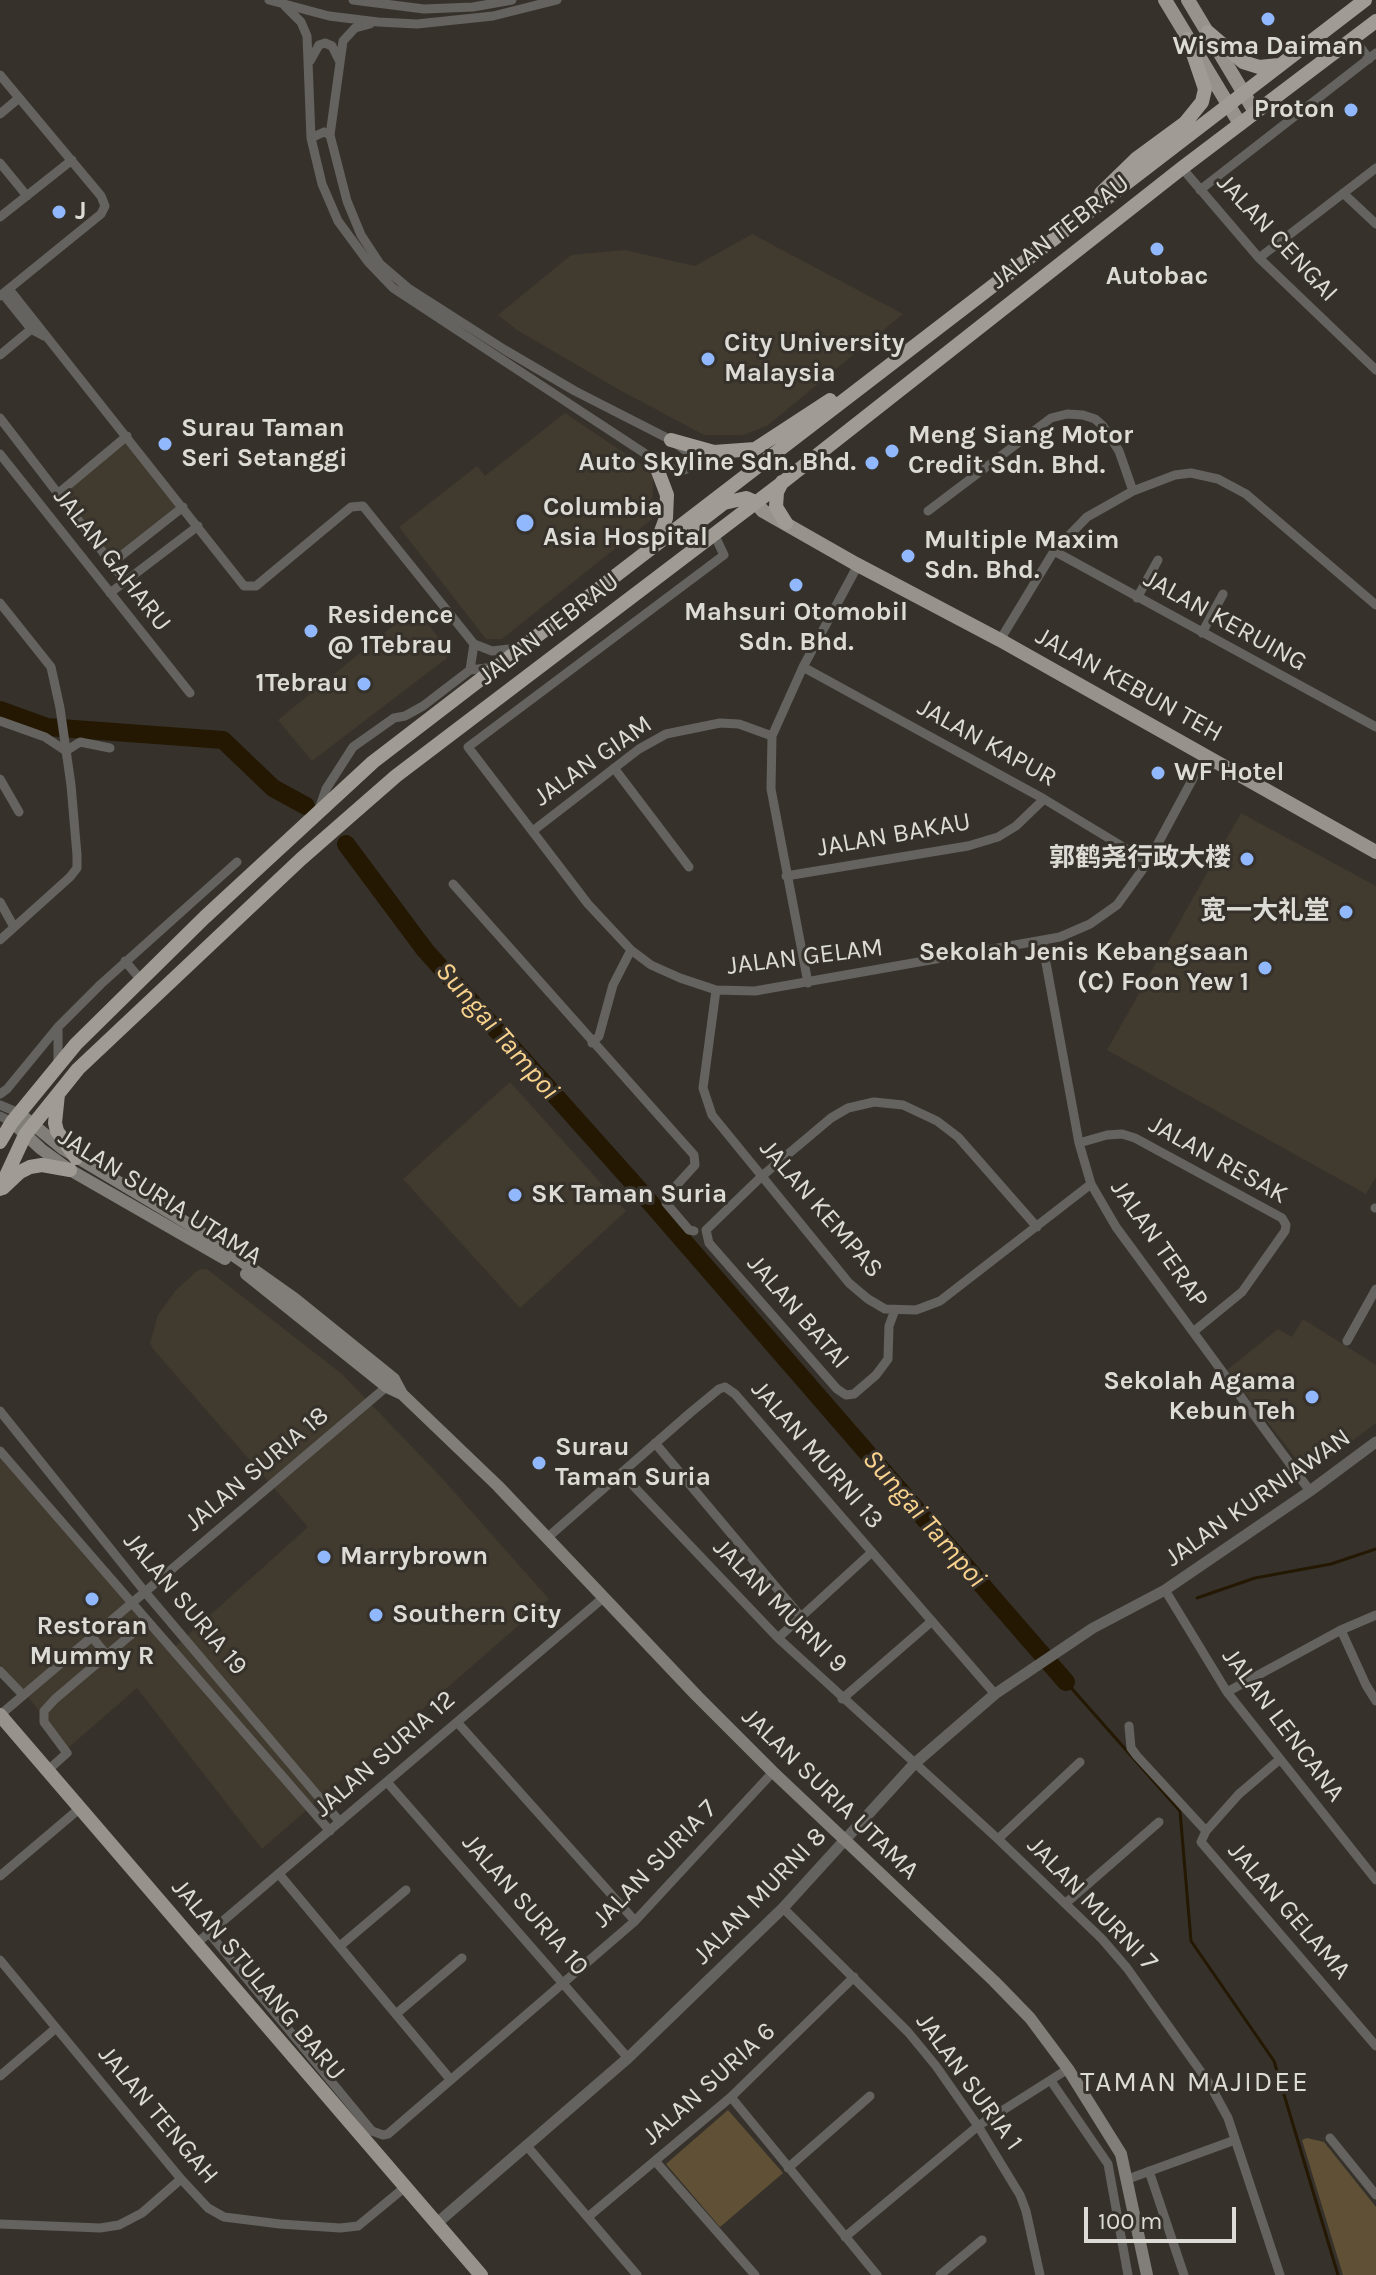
<!DOCTYPE html>
<html>
<head>
<meta charset="utf-8">
<style>
	body { margin:0 }
	#map { position:relative; width:1376px; height:2275px; overflow:hidden; background:#36322b; font-family:Karla,sans-serif }
	canvas { display:block }
	.scale { position:absolute; left:1084px; top:2207px; width:152px; height:36px; box-sizing:border-box; border:4px solid #dddbd6; border-top:0; padding-left:10px; font-size:24px; line-height:28px; white-space:nowrap; color:#dddbd6; -webkit-text-stroke:6px #36322b; paint-order:stroke }
</style>
</head>
<body>
<div id="map">
<canvas width="1376" height="2275"></canvas>
<div class="scale">100 m</div>
</div>
<script>
const ctx = document.querySelector('canvas').getContext('2d');
ctx.lineJoin = 'round';
function fill(path, color) { ctx.fillStyle = color; ctx.fill(path, 'evenodd'); }
const poly = rows => new Path2D(rows.map(r => 'M' + r).join(''));
function stroke(path, color, width, dash) { ctx.strokeStyle = color; ctx.lineWidth = width; ctx.lineCap = dash ? 'butt' : 'round'; ctx.setLineDash(dash || []); ctx.stroke(path); }
function write(font, color, halo, rows, align = 'center') {
  ctx.font = font + ' Karla,"Noto Sans SC",sans-serif'; ctx.lineWidth = 6; ctx.setLineDash([]); ctx.textBaseline = 'middle'; ctx.strokeStyle = halo; ctx.fillStyle = color; for (const [text, x, y, turn = 0] of rows) {
    ctx.save(); ctx.translate(x, y); ctx.rotate((+turn || 0) * Math.PI / 180); ctx.textAlign = isNaN(turn) ? turn : align; if (halo) ctx.strokeText(text, 0, 0); ctx.fillText(text, 0, 0); ctx.restore();
  }
}
fill(poly([
	[752,234,903,314,767,426,743,435,704,435,616,388,517,330,498,315,571,255,625,250,695,266],
	[565,413,645,467,653,475,652,519,502,639,486,639,399,527,477,466,485,476],
	[126,441,177,506,112,558,64,493],
	[415,608,446,647,447,658,312,761,278,720],
	[1241,813,1376,886,1376,1177,1366,1194,1107,1050],
	[510,1082,626,1211,520,1308,403,1179],
	[207,1269,342,1374,441,1477,549,1599,262,1849,137,1688,68,1748,22,1689,0,1665,0,1457,169,1652,308,1527,153,1349,150,1343,158,1315,176,1290,198,1270],
	[1303,1319,1376,1365,1376,1423,1308,1474,1227,1370,1278,1329,1292,1337]
]), '#413a2e');
fill(poly([
	[728,2110,783,2173,720,2227,666,2164],
	[1307,2138,1324,2142,1376,2207,1376,2275,1343,2275,1302,2140]
]), '#605136');
stroke(poly([
	[1197,1598,1255,1578,1331,1564,1376,1549],
	[1066,1682,1180,1811,1191,1941,1274,2061,1338,2275]
]), '#241803', 3);
stroke(poly([
	[0,710,47,727,223,740,273,788,306,806],
	[346,844,425,950,635,1185,1066,1682]
]), '#241803', 18);
stroke(poly([
	[269,0,329,16,378,22,417,24,493,16,557,0],
	[353,0,424,9,473,7,512,0],
	[285,6,301,22,307,36,311,138],
	[1354,38,1369,59],
	[310,61,319,45,325,43,332,46,339,60],
	[0,75,101,196,105,206,101,214,0,296],
	[0,114,19,98],
	[324,132,330,135,347,201,361,235,380,264,408,288,505,350,575,391,671,440,689,453,693,463,691,467,684,470,676,470,661,464,393,288,369,263,338,221,322,184,311,138,324,132],
	[330,135,343,41,355,28,370,24],
	[0,163,27,196],
	[1182,168,1259,258,1376,370],
	[1200,190,1376,53],
	[1343,193,1376,224],
	[0,217,72,160],
	[1259,258,1376,168],
	[9,289,244,586,256,586,351,507,363,506,474,644,492,651,518,648],
	[3,294,31,329,44,336],
	[0,355,35,326],
	[0,418,125,581],
	[0,454,190,693],
	[60,492,127,436],
	[928,511,1051,418,1067,414,1083,415,1095,419,1103,426,1119,451,1133,491],
	[714,534,724,555,468,747,588,904,631,950,651,965,680,978,716,990,755,991,1060,937,1090,924,1117,905,1148,862,1205,756],
	[1054,551,1376,727],
	[112,563,183,507],
	[110,593,198,526],
	[1137,598,1158,560],
	[0,603,51,667,60,708,71,785,77,855,77,868,70,877,0,940],
	[1202,633,1223,594],
	[1000,640,1054,551,1087,517,1133,491,1175,475,1191,473,1218,479,1246,494,1376,605],
	[803,667,1044,799,1148,862],
	[470,670,474,644],
	[0,721,45,737,66,751,80,742,110,748],
	[614,768,689,867],
	[0,779,19,812],
	[319,809,326,789,353,747,394,718,405,716,423,706,470,670,494,667],
	[534,830,639,749,666,734,720,723,739,724,772,736],
	[786,876,968,846,998,837,1016,826,1044,799],
	[453,884,694,1155,695,1165,666,1197,666,1203,689,1230,694,1231],
	[0,902,14,927],
	[1042,941,1079,1143,1091,1184,1116,1227,1310,1491],
	[125,961,141,980],
	[808,983,771,789,772,736,803,667,858,565],
	[716,990,703,1088,712,1115,849,1283,868,1299,885,1309,916,1310,940,1301,1091,1184],
	[592,1043,599,1036,613,985,631,950],
	[58,1064,58,1027],
	[0,1094,7,1089,58,1027,101,984,237,862],
	[0,1105,19,1113],
	[0,1116,12,1122],
	[1079,1143,1107,1135,1122,1134,1135,1138,1282,1218,1286,1225,1285,1231,1242,1292,1193,1332],
	[1375,1208,1376,1208],
	[895,1310,889,1326,888,1359,876,1375,854,1394,846,1395,837,1389,709,1243,706,1230,762,1176,831,1118,848,1108,874,1102,903,1105,937,1121,958,1137,1037,1227],
	[1347,1341,1376,1289],
	[0,1411,145,1592,340,1822],
	[655,1443,801,1617],
	[0,1451,330,1831],
	[621,1473,778,1638,998,1839,1102,1939,1127,1968,1209,2083,1228,2118,1280,2275],
	[547,1538,690,1413,719,1389,725,1387,735,1394,995,1694],
	[1165,1590,1227,1692,1376,1880],
	[1341,1630,1366,1685,1376,1701],
	[92,1637,106,1654],
	[778,1638,872,1552],
	[0,1671,23,1695],
	[1227,1692,1341,1630,1376,1615],
	[842,1699,932,1621],
	[0,1715,391,1383],
	[457,1722,635,1921],
	[1129,1726,1131,1748,1137,1756,1206,1831],
	[1279,1760,1239,1794,1206,1831,1201,1842,1376,2046],
	[47,1771,67,1753,44,1722,44,1711,55,1699,147,1621],
	[387,1782,628,2058],
	[998,1839,1080,1762],
	[279,1874,450,2079],
	[0,1876,79,1809],
	[1066,1903,1159,1822],
	[783,1908,908,2032,936,2066,978,2126,1020,2195,1026,2211,1040,2275],
	[209,1933,372,2131,383,2135,388,2134,635,1921,773,1772],
	[197,1943,603,1598],
	[340,1946,406,1890],
	[0,1960,181,2179,208,2208,224,2217,280,2224,340,2228,358,2226,404,2188],
	[396,2014,462,1958],
	[0,2076,56,2028],
	[1051,2081,1108,2164,1128,2275],
	[731,2097,877,2275],
	[1330,2138,1376,2195],
	[526,2145,637,2275],
	[656,2162,755,2275],
	[788,2168,870,2096],
	[1149,2171,1184,2275],
	[1128,2179,1235,2140],
	[588,2217,731,2097,854,1977],
	[0,2224,100,2228,119,2225,142,2213,181,2179],
	[845,2237,978,2126,1068,2069],
	[940,2275,982,2240]
]), '#656360', 9);
stroke(poly([
	[436,2224,628,2058,783,1908,914,1764,995,1694,1093,1628,1165,1590,1310,1491,1376,1442]
]), '#656360', 11);
stroke(poly([
	[19,1113,63,1149,192,1226,295,1299,394,1379,402,1394,498,1486,697,1696,773,1772,994,1981,1030,2018,1068,2069,1121,2154,1147,2275],
	[12,1122,41,1149,70,1170,225,1259],
	[246,1274,387,1387,402,1394]
]), '#817e79', 12);
stroke(poly([
	[1165,0,1240,124],
	[1188,0,1255,112],
	[755,502,763,511,856,564,1000,640,1376,852],
	[0,1715,481,2275]
]), '#97938c', 14);
stroke(poly([
	[1208,32,1243,62,1259,67,1279,65],
	[1101,193,1136,159,1185,123,1202,102,1205,89,1188,39],
	[671,440,714,452,755,449,830,400],
	[653,458,667,495,666,518,657,542],
	[782,482,777,492,776,507,786,523],
	[694,526,724,503,746,498,755,502],
	[58,1094,55,1123,57,1131,76,1158],
	[0,1142,12,1122,76,1044,205,917,373,762,1365,0],
	[3,1188,20,1172,30,1167,42,1165,70,1170],
	[0,1189,25,1135,78,1069,301,859,396,776,783,482,1182,168,1376,21]
]), '#a09c95', 14);
for (const [x, y, r, color] of [
	[1268,19,8,"#91b8fd"],
	[1351,110,8,"#91b8fd"],
	[59,212,8,"#91b8fd"],
	[1157,249,8,"#91b8fd"],
	[708,359,8,"#91b8fd"],
	[165,444,8,"#91b8fd"],
	[892,451,8,"#91b8fd"],
	[872,463,8,"#91b8fd"],
	[525,523,10,"#91b8fd"],
	[908,556,8,"#91b8fd"],
	[796,585,8,"#91b8fd"],
	[311,631,8,"#91b8fd"],
	[364,684,8,"#91b8fd"],
	[1158,773,8,"#91b8fd"],
	[1247,859,8,"#91b8fd"],
	[1346,912,8,"#91b8fd"],
	[1265,968,8,"#91b8fd"],
	[515,1195,8,"#91b8fd"],
	[1312,1397,8,"#91b8fd"],
	[539,1463,8,"#91b8fd"],
	[324,1557,8,"#91b8fd"],
	[92,1599,8,"#91b8fd"],
	[376,1615,8,"#91b8fd"]
]) { const dot = new Path2D(); dot.arc(x, y, r, 0, 2 * Math.PI); ctx.fillStyle = color; ctx.fill(dot); stroke(dot, '#36322b', 3); }
write('bold 26px', '#dddbd6', '#36322b', [
	["Wisma Daiman",1268,47,"center"],
	["Proton",1335,110,"right"],
	["J",75,212],
	["Autobac",1157,277,"center"],
	["City University",724,344],
	["Malaysia",724,374],
	["Surau Taman",181,429],
	["Seri Setanggi",181,459],
	["Meng Siang Motor",908,436],
	["Credit Sdn. Bhd.",908,466],
	["Auto Skyline Sdn. Bhd.",856,463,"right"],
	["Columbia",543,508],
	["Asia Hospital",543,538],
	["Multiple Maxim",924,541],
	["Sdn. Bhd.",924,571],
	["Mahsuri Otomobil",796,613,"center"],
	["Sdn. Bhd.",796,643,"center"],
	["Residence",327,616],
	["@ 1Tebrau",327,646],
	["1Tebrau",348,684,"right"],
	["WF Hotel",1174,773],
	["郭鹤尧行政大楼",1231,859,"right"],
	["宽一大礼堂",1330,912,"right"],
	["Sekolah Jenis Kebangsaan",1249,953,"right"],
	["(C) Foon Yew 1",1249,983,"right"],
	["SK Taman Suria",531,1195],
	["Sekolah Agama",1296,1382,"right"],
	["Kebun Teh",1296,1412,"right"],
	["Surau",555,1448],
	["Taman Suria",555,1478],
	["Marrybrown",340,1557],
	["Southern City",392,1615],
	["Restoran",92,1627,"center"],
	["Mummy R",92,1657,"center"]
], 'left');
write('26px', '#dddbd6', '#36322b', [
	["JALAN TEBRAU",1060,232,-38],
	["JALAN CENGAI",1277,238,47],
	["JALAN GAHARU",112,560,52],
	["JALAN KERUING",1225,621,29],
	["JALAN TEBRAU",549,629,-37],
	["JALAN KEBUN TEH",1129,685,29],
	["JALAN KAPUR",987,743,29],
	["JALAN GIAM",593,761,-35],
	["JALAN BAKAU",894,835,-10],
	["JALAN GELAM",805,957,-7],
	["JALAN RESAK",1218,1160,29],
	["JALAN SURIA UTAMA",160,1197,32],
	["JALAN KEMPAS",821,1209,49],
	["JALAN TERAP",1159,1244,55],
	["JALAN BATAI",798,1312,49],
	["JALAN MURNI 13",817,1455,49],
	["JALAN SURIA 18",257,1469,-40],
	["JALAN KURNIAWAN",1258,1498,-35],
	["JALAN SURIA 19",185,1604,50],
	["JALAN MURNI 9",780,1606,45],
	["JALAN LENCANA",1283,1725,53],
	["JALAN SURIA 12",385,1754,-41],
	["JALAN SURIA UTAMA",830,1794,44],
	["JALAN SURIA 7",655,1864,-46],
	["JALAN MURNI 8",760,1896,-46],
	["JALAN MURNI 7",1092,1904,46],
	["JALAN SURIA 10",525,1905,49],
	["JALAN GELAMA",1289,1911,49],
	["JALAN STULANG BARU",258,1980,50],
	["JALAN SURIA 1",969,2082,54],
	["JALAN SURIA 6",709,2084,-42],
	["JALAN TENGAH",158,2115,50]
]);
write('italic 28px', '#f9d28d', '#36322b', [
	["Sungai Tampoi",497,1031,49],
	["Sungai Tampoi",924,1519,49]
]);
ctx.letterSpacing = '2px';
write('28px', '#dddbd6', '#36322b', [
	["TAMAN MAJIDEE",1195,2083]
]);
ctx.letterSpacing = '0px';
</script>
</body>
</html>
